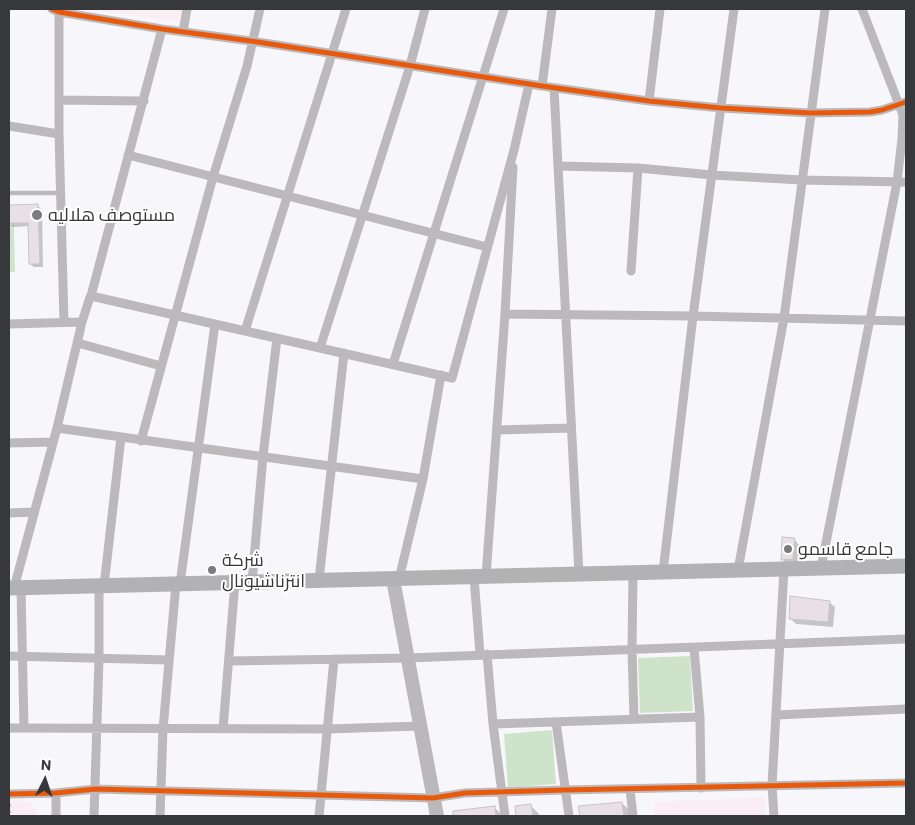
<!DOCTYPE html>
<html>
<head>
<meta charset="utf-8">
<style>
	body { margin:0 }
	#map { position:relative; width:915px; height:825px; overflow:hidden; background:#f7f7fb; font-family:Commissioner,sans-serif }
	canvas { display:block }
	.frame { position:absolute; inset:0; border:10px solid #37383c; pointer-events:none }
	.north { position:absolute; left:20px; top:755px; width:50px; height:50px; -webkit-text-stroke:4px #fff; paint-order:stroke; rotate:4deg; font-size:14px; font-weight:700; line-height:20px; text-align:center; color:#37383c }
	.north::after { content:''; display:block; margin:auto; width:18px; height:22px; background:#37383c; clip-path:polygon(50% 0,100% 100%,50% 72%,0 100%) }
</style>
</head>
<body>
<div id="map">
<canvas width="915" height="825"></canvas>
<div class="frame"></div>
<div class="north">N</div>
</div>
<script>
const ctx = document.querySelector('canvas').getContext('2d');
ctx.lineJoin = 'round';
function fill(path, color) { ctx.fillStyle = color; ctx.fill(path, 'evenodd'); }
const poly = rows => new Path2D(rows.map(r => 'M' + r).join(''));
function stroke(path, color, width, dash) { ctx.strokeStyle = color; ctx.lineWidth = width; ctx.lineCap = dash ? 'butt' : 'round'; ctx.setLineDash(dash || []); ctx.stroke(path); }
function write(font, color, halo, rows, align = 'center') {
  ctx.font = font + ' Commissioner,Cairo,sans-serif'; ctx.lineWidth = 4; ctx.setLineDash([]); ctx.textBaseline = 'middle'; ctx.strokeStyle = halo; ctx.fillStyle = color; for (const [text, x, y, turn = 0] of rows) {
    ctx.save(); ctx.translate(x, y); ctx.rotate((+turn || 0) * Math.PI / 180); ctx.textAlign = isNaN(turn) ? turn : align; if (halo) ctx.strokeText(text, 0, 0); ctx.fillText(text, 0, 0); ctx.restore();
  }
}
fill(poly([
	[85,9,183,9,181,22],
	[765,797,765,816,655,816,655,802],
	[9,801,22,801,31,803,36,809,37,816,9,816]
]), '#fbedf4');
fill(poly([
	[9,225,14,225,15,272,9,272],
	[690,656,693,711,640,713,638,658],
	[552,730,556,784,508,788,504,734]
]), '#cfe3ca');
fill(poly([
	[9,206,38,206,42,210,43,267,34,267,30,264,29,226,13,227,9,223],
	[794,539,799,545,798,564,787,564,782,559],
	[829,602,835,607,833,627,796,624,790,618],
	[622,803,630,811,630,816,581,816,580,807],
	[531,806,539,814,539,816,517,816,516,807],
	[495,808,503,816,456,816,456,812]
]), '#0003');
const building = poly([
	[38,204,40,264,29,264,28,223,9,223,9,205,38,204],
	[782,537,795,538,793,559,781,560,782,537],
	[790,596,830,601,828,622,789,619,790,596],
	[622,802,624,816,580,816,578,806,622,802],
	[531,804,533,816,516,816,515,806,531,804],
	[495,806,496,816,453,816,453,811,495,806]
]);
fill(building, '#e9dfe6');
stroke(building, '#c6c4c7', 1);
stroke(poly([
	[10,804,10,816]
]), '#bdbdbf', 2, [2.5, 4]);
stroke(poly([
	[9,193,60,193]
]), '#bbb9bb', 4.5);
stroke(poly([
	[52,9,59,12,162,29,251,41,542,86,649,101,721,108,810,113,870,112,882,110,906,102],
	[59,12,59,134,64,322],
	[183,32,187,9],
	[542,86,552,9],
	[554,88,579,574],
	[59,100,144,101],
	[649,101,660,9],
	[9,126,59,134],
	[128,155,487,247],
	[558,166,638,168,712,175,801,180,906,182],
	[631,271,638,168],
	[91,296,452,378,514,150,529,84],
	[505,314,693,316,906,321],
	[9,324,82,322],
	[245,331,346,9],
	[78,343,161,366],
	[320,348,410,66,425,9],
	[393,364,504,9],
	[57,428,423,479],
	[497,430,570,428],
	[141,441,213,177,247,66,260,9],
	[9,443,52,442],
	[9,513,34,512],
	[821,568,897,182,902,139,903,115,862,9],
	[738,570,784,318,825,9],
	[663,572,693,316,734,9],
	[633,573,632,649,634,719],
	[486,576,505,314,513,167],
	[474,577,480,654],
	[399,579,423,479,441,375],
	[319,580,344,353],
	[252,582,263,456,277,338],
	[180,584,215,324],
	[104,586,121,437],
	[14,588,57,428,82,322,90,297,91,296,162,29],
	[21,588,24,728],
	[694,648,700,717,701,788],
	[487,654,493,724,505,816],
	[9,656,169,660],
	[229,661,408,658,906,639],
	[777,715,906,709],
	[556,722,569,816],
	[493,724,700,717],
	[9,728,328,729,420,726],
	[223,729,235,582],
	[630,789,633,816],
	[9,794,56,793,95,789,433,798,465,793,564,790,906,783],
	[56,816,56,793],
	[94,816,99,659,99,586],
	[160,816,163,729,176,584],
	[319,816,334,659],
	[774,816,772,785,784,569]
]), '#bbb9bb', 9);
stroke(poly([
	[393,579,437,816]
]), '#bab8ba', 14);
stroke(poly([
	[9,588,906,566]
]), '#b2b1b4', 15);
stroke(poly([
	[52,9,59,12,162,29,251,41,542,86,649,101,721,108,810,113,870,112,882,110,906,102],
	[9,794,56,793,95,789,433,798,465,793,564,790,906,783]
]), '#e8590c', 5);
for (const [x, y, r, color] of [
	[37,215,6,"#7a7b7f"],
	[788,549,5,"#7a7b7f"],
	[212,570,5,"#7a7b7f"]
]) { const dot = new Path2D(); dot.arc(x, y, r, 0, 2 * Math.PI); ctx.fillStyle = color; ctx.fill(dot); stroke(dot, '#fff', 2); }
write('18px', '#37383c', '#fff', [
	["مستوصف هلاليه",48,215],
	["جامع قاسمو",798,549],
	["شركة",222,560],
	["انترناشيونال",222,581]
], 'left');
</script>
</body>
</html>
